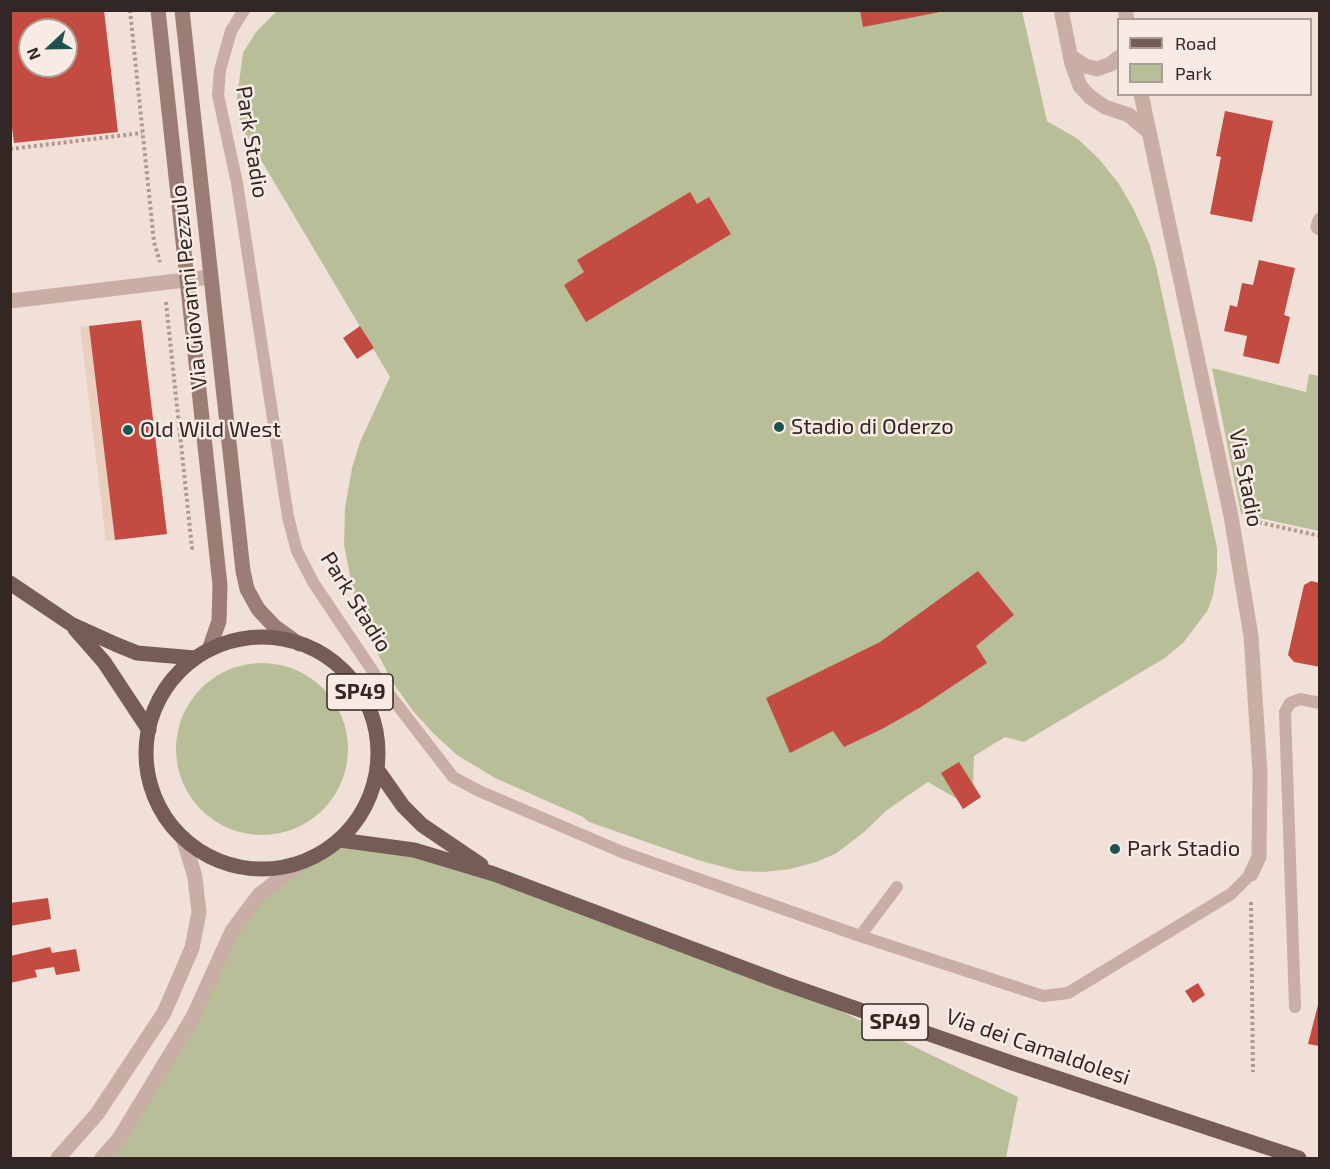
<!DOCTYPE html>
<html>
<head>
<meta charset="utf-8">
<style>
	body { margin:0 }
	#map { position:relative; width:1330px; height:1169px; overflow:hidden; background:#f0e0d7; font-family:"Exo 2",sans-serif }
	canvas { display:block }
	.frame { position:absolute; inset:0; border:12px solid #332725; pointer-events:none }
	.legend { position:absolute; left:1117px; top:18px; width:195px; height:78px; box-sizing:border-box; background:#f8ebe3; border:2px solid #a99d97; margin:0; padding:8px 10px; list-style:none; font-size:18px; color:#332725 }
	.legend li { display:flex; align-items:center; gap:12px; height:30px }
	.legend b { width:30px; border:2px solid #a99d97 }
	.north { position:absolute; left:18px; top:18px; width:60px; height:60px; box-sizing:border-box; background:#f8ebe3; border:2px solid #a99d97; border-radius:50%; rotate:248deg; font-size:16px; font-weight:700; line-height:24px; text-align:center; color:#332725 }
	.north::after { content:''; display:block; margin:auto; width:21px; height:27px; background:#1c534e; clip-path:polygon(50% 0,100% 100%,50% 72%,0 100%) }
</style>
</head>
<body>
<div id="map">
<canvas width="1330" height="1169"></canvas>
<div class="frame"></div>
<ul class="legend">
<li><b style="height:8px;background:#755c56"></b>Road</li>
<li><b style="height:16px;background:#b8bf98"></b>Park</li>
</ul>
<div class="north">N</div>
</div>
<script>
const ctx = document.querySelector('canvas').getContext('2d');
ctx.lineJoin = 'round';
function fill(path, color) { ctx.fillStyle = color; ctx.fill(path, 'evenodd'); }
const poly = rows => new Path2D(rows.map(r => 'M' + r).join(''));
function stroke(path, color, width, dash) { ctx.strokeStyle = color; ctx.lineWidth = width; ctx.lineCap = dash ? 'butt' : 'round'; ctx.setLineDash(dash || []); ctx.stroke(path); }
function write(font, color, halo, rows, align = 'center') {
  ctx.font = font + ' "Exo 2",sans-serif'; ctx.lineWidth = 5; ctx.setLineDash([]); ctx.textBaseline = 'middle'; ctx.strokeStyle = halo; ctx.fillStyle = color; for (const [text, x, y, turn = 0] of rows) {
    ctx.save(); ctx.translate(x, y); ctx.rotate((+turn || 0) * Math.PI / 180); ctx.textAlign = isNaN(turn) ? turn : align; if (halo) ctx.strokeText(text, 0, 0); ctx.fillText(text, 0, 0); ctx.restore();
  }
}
fill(poly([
	[277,11,1022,11,1047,121,1078,139,1100,160,1119,184,1134,210,1149,243,1156,266,1217,548,1217,572,1213,595,1208,610,1183,643,1165,658,1024,742,1005,737,974,756,973,785,981,797,963,809,957,799,928,782,887,810,863,833,835,854,816,862,790,869,764,872,739,871,701,861,589,822,583,817,495,778,457,755,434,734,413,711,393,683,372,643,356,605,344,545,345,508,352,468,360,442,390,377,242,128,236,105,243,53,256,32],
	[1212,368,1306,392,1309,374,1319,376,1319,531,1241,514],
	'176 749a86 86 0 1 1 172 0a86 86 0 1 1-172 0Z',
	[340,840,414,850,783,983,1018,1097,1006,1158,102,1158,119,1139,232,931,300,863,321,853]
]), '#b8bf98');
fill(poly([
	[89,326,115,540,106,541,80,327]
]), '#e8cfbe');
fill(poly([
	[10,10,104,10,118,132,14,143,10,112],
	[30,30,66,30,66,66,30,66],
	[860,10,939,10,940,12,863,27],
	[1225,111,1273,121,1252,222,1210,214,1221,157,1216,156],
	[690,192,697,204,709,197,731,234,586,322,564,285,584,272,577,260],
	[1259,260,1295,268,1284,315,1290,317,1279,364,1243,356,1247,336,1224,331,1230,305,1237,307,1242,283,1253,285],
	[141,320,167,534,115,540,89,326],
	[360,326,374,348,357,359,343,338],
	[978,571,1014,615,976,646,987,663,921,707,882,729,844,747,833,731,790,753,766,698,880,642],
	[1311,581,1320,583,1320,667,1294,662,1288,655,1304,585],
	[959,762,981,797,963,809,941,773],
	[48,898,51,919,10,926,10,903],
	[50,947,52,953,76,949,80,971,56,975,54,967,35,970,37,977,10,983,10,956],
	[1198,983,1205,995,1193,1003,1185,991],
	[1320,997,1320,1046,1308,1044]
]), '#c44b42');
stroke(poly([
	[130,10,154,242,160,262],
	[10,149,142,133],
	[166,302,192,548,195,548],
	[1253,521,1320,536],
	[1251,902,1253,1072]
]), '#b3988e', 4, [3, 3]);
stroke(poly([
	[244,10,231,31,220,70,218,95,237,183,288,517,297,551,313,582,382,685,453,777,479,791,622,852,860,936,897,887],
	[860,936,1043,996,1068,993,1231,894,1251,874],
	[1295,1007,1285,712,1290,703,1300,699,1320,703]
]), '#c8aea4', 12);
stroke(poly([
	[1061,10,1072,64,1080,86,1090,97,1105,107,1129,115,1149,132],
	[1125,10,1127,20],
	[1070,56,1085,66,1097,69,1111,64,1118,58],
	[1141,94,1231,516,1251,636,1260,773,1259,857,1251,874],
	[1320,220,1318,227,1320,228],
	[10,301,210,277],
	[58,1158,97,1114,164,1013,192,948,199,912,195,877,183,838],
	[102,1158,119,1139,193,1017,232,931,259,895,300,863]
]), '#c8aea4', 15);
stroke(poly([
	[158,10,220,585,219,621,209,650],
	[182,10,243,571,247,589,258,609,274,626,299,644]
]), '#9b7d75', 15);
stroke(poly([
	[10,583,71,624,115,644,137,653,195,658],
	[75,629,104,662,149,730],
	'146 753a116 116 0 1 1 232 0a116 116 0 1 1-232 0Z',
	[377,769,403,806,422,825,481,865],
	[340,840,414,850,494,874,783,983,1012,1063,1299,1158]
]), '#755c56', 15);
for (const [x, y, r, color] of [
	[779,427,6,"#1c534e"],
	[128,430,6,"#1c534e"],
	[1115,849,6,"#1c534e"]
]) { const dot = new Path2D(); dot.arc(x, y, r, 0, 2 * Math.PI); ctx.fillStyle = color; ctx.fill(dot); stroke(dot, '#f8ebe3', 2); }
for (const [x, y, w] of [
	[360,692,66],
	[895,1022,66]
]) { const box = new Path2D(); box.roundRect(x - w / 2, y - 18, w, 36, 4.5); ctx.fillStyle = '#f8ebe3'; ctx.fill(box); stroke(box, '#332725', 1.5); }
write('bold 21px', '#332725', null, [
	["SP49",360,692],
	["SP49",895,1022]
]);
write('22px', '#332725', '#f8ebe3', [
	["Park Stadio",252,142,81],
	["Via Giovanni Pezzulo",189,287,-96],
	["Via Stadio",1246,478,79],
	["Park Stadio",356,602,58],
	["Via dei Camaldolesi",1038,1047,19]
]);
write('22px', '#332725', '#f8ebe3', [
	["Stadio di Oderzo",791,427],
	["Old Wild West",140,430],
	["Park Stadio",1127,849]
], 'left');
</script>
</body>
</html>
